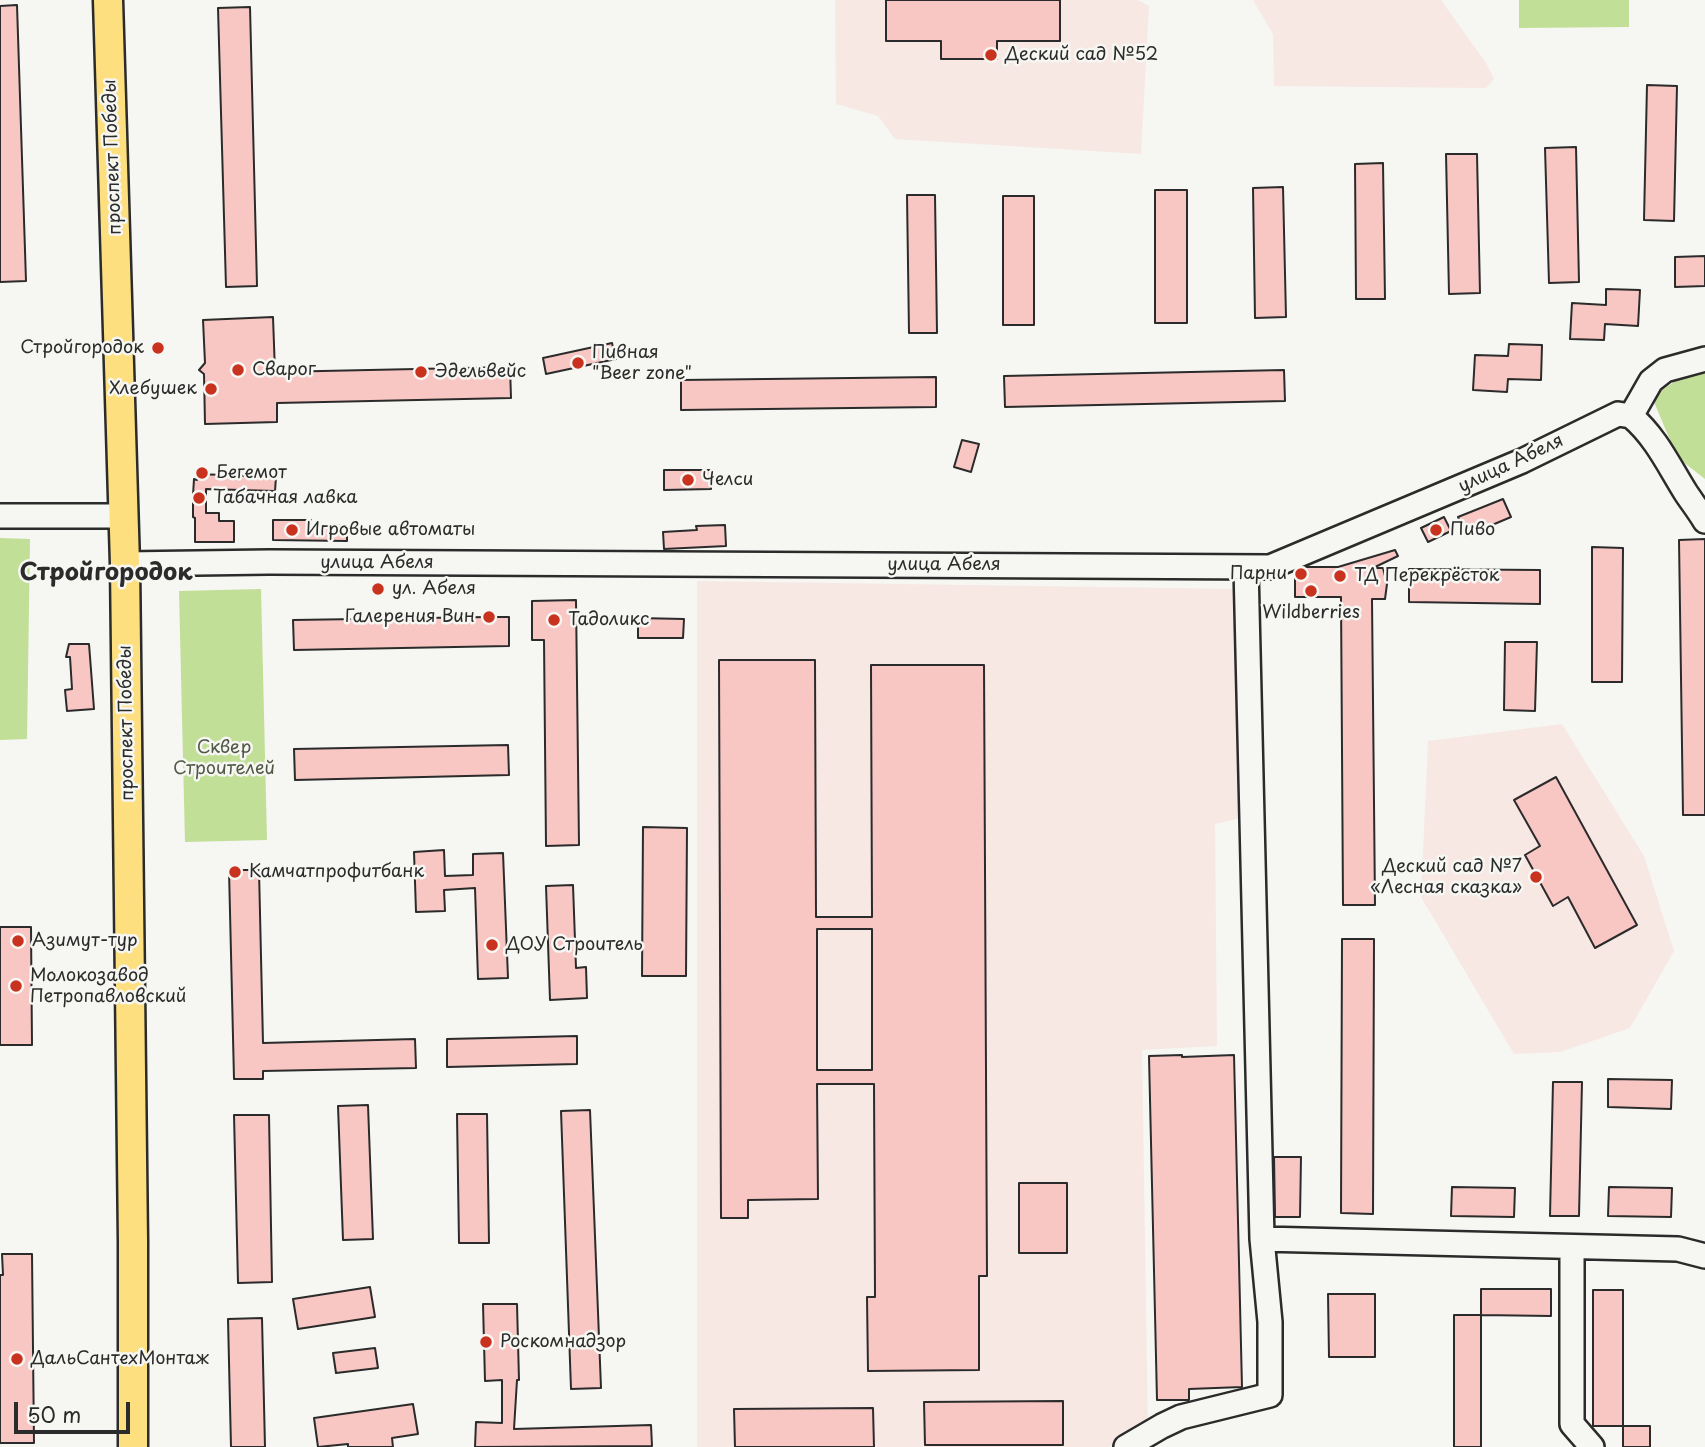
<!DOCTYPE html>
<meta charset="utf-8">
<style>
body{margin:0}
#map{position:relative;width:1705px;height:1447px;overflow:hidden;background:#f6f6f2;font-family:"Playpen Sans",sans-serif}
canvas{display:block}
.scale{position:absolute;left:14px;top:1402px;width:116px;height:32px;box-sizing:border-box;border:4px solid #2b2b2b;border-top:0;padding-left:9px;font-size:21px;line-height:24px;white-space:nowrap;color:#2b2b2b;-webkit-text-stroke:5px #f6f6f2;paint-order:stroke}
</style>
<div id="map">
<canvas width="1705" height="1447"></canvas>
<div class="scale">50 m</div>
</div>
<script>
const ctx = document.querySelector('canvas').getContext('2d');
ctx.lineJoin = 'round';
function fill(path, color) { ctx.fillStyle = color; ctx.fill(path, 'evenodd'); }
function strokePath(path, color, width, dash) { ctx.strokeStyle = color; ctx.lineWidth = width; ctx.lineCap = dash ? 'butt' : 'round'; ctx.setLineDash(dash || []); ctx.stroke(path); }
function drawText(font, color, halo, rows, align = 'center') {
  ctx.font = font + ' "Playpen Sans",sans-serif'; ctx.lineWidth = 5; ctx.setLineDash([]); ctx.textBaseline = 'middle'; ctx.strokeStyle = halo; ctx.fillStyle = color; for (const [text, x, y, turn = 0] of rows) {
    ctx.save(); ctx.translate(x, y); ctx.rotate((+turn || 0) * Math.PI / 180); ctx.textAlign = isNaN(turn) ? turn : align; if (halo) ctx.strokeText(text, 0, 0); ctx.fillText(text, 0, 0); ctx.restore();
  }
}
const built = new Path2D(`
 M835 0H1138L1149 6 1141 154 895 139 878 116 836 104Z
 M1253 0H1441L1486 63 1494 79 1486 88 1274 86 1273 34Z
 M697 581 1239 589 1245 817 1215 824 1217 1046 1142 1050 1148 1434 1108 1447H697Z
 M1562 724 1644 856 1674 951 1630 1028 1560 1052 1514 1054 1421 897 1428 741Z`);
const green = new Path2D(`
 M1519 0H1629V27L1519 28Z
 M1705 365V479L1677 457 1652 397 1696 367Z
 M0 538 30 539 27 739 0 740Z
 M261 589 267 840 185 842 179 591Z`);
const building = new Path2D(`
 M886 0H1060V41H997V59H941V41H886Z
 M17 5 26 281 0 282V6Z
 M250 7 257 286 226 287 218 8Z
 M1647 85 1677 86 1674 221 1644 220Z
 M1576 147 1579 282 1549 283 1545 148Z
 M1446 154H1477L1480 293 1449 294Z
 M1383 163 1385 299H1356L1355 164Z
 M1283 187 1286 317 1255 318 1253 188Z
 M1155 190H1187V323H1155Z
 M907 195H935L937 333H909Z
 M1003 196H1034V325H1003Z
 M1705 256V286L1675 287V257Z
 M1606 289 1640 290 1638 326 1605 324 1604 340 1570 339 1572 303 1606 305Z
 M273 317 275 372 510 367 511 398 277 403V422L205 424 204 374 199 370 205 363 203 320Z
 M612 343 616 359 546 374 543 358Z
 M1509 344 1542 345 1541 380 1508 379 1507 392 1473 390 1475 355 1508 356Z
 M1284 370 1285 401 1005 407 1004 376Z
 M936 377V407L681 410V380Z
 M962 440 979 444 971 472 954 467Z
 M664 470H711V489L664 490Z
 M197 474 276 477 275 491 206 489V513H219V521H234V542H195V518L193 517V495L194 479 197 480Z
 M1503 499 1511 517 1466 536 1458 517Z
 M1444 517 1451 531 1428 542 1421 528Z
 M273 520H311V525L347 526V541L273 540Z
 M725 525 726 546 664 549 663 532 697 530 696 526Z
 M1705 539V815H1683L1679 540Z
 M1592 547 1623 548 1622 682H1592Z
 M1395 550 1398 556 1373 568H1383L1387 584 1385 599H1372L1375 905H1343L1341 597H1295V572L1306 567H1338Z
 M1409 569 1540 570V604L1409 602Z
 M576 600 579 845 546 846 544 640H532V601Z
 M489 617H509V646L294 650 293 620Z
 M638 618 684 619 683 638H638Z
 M1505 642H1537L1535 711 1504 710Z
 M69 644H89L94 709 67 711 65 690 72 689 70 657H66Z
 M719 660H815L816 917H872L871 665H984L987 1276H979V1370L868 1371 867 1297H875L874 1084H817L818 1199 748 1200V1218H721ZM817 929H872V1070H817Z
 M508 745 509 775 295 780 294 749Z
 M1556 777 1637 925 1595 948 1568 897 1553 906 1525 855 1540 846 1514 800Z
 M643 827 687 828 686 976H642Z
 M444 850 445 876 473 875V854L503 853 508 978 478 979 475 888 444 890 445 911 416 912 414 852Z
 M229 870H259L263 1043 415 1039 416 1068 263 1071V1079H234Z
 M573 885 576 968 586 967 587 998 550 1000 546 886Z
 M0 927H31L32 1045H0Z
 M1342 939H1374L1373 1214 1341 1213Z
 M577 1036V1064L447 1067V1039Z
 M1182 1055V1057L1234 1055 1242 1387 1189 1389V1400H1157L1149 1056Z
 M1608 1079 1672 1080 1671 1109 1608 1107Z
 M1553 1082H1582L1579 1216H1550Z
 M368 1105 373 1239 343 1240 338 1106Z
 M590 1110 601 1388 571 1389 561 1111Z
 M457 1114H487L489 1243H459Z
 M234 1115H269L272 1282 238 1283Z
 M1274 1157H1301L1300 1217H1275Z
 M1019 1183H1067V1253H1019Z
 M1452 1187 1515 1188 1514 1217 1451 1216Z
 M1609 1187 1672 1188 1671 1217 1608 1216Z
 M2 1254H32L34 1443H0V1275H3Z
 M370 1287 375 1317 298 1329 293 1299Z
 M1481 1289H1551V1316L1481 1315Z
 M1593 1290H1623V1426H1593Z
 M1328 1294H1375V1357H1329Z
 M483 1304H517L519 1380H517L514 1429 651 1425 652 1446 475 1447 476 1422 502 1423V1380L485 1381Z
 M1454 1315H1481V1447H1454Z
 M262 1318 265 1447H231L228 1319Z
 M375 1348 378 1368 336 1373 333 1353Z
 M1063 1401V1445H925L924 1402Z
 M413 1404 418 1434 392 1438 393 1447H348V1444L318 1447 314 1418Z
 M873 1408 874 1447H735L734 1409Z
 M1623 1426H1650V1447H1623Z`);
const minor = new Path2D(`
 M1631 416C1656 437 1669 466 1686 493 1692 502 1699 511 1705 521
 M1631 416 1651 381 1665 370 1705 359
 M0 516H123
 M125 564 269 562 1270 567 1522 461 1618 414 1631 416
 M1262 1239 1678 1249 1705 1256
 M1572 1247V1424L1592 1447
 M1126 1447 1162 1426 1181 1417 1270 1395V1322L1262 1239 1246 567`);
const major = new Path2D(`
 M108 0 125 564 133 1242V1447`);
const markers = [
 [991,55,7,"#c8321e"],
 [158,348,7,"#c8321e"],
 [578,363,7,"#c8321e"],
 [238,370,7,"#c8321e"],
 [421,372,7,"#c8321e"],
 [211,389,7,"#c8321e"],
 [202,473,7,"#c8321e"],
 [688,480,7,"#c8321e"],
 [199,498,7,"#c8321e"],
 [292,530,7,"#c8321e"],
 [1436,530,7,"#c8321e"],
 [1301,574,7,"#c8321e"],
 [1340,576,7,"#c8321e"],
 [378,589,7,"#c8321e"],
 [1311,591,7,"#c8321e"],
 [489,617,7,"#c8321e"],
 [554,620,7,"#c8321e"],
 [235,872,7,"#c8321e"],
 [1536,877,7,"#c8321e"],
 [18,941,7,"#c8321e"],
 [492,945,7,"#c8321e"],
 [16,986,7,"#c8321e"],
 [486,1342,7,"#c8321e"],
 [17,1359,7,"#c8321e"]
];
const poiNames = [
 ["Деский сад №52",1005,55],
 ["Стройгородок",144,348,"right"],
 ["Пивная",592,353],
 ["\"Beer zone\"",592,374],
 ["Сварог",252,370],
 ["Эдельвейс",435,372],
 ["Хлебушек",197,389,"right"],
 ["Бегемот",216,473],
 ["Челси",702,480],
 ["Табачная лавка",213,498],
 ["Игровые автоматы",306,530],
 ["Пиво",1450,530],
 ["Парни",1287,574,"right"],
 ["ТД Перекрёсток",1354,576],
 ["ул. Абеля",392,589],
 ["Wildberries",1311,613,"center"],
 ["Галерения Вин",475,617,"right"],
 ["Тадоликс",568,620],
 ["Деский сад №7",1522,867,"right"],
 ["«Лесная сказка»",1522,888,"right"],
 ["Камчатпрофитбанк",249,872],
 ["Азимут-тур",32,941],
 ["ДОУ Строитель",506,945],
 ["Молокозавод",30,976],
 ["Петропавловский",30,997],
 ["Роскомнадзор",500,1342],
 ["ДальСантехМонтаж",31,1359]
];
const streetNames = [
 ["проспект Победы",113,157,-92],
 ["улица Абеля",1511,464,-25],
 ["улица Абеля",377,563],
 ["улица Абеля",944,565],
 ["проспект Победы",127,723,-91]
];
const parkNames = [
 ["Сквер",224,748],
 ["Строителей",224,769]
];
const districtNames = [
 ["Стройгородок",106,573]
];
fill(built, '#f7e8e4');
fill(green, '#c1df96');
fill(building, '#f8c7c4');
strokePath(building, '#2b2b2b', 2);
strokePath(minor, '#2b2b2b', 28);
strokePath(major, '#2b2b2b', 33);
strokePath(minor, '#f6f6f2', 23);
strokePath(major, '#fddf80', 28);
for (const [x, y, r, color] of markers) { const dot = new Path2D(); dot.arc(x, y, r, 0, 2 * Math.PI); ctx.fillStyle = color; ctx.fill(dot); strokePath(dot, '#f6f6f2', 2.5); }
drawText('18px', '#2b2b2b', '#f6f6f2', poiNames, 'left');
drawText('18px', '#2b2b2b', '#f6f6f2', streetNames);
drawText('18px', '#505846', '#f6f6f2', parkNames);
drawText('bold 24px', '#2b2b2b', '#f6f6f2', districtNames);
</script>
